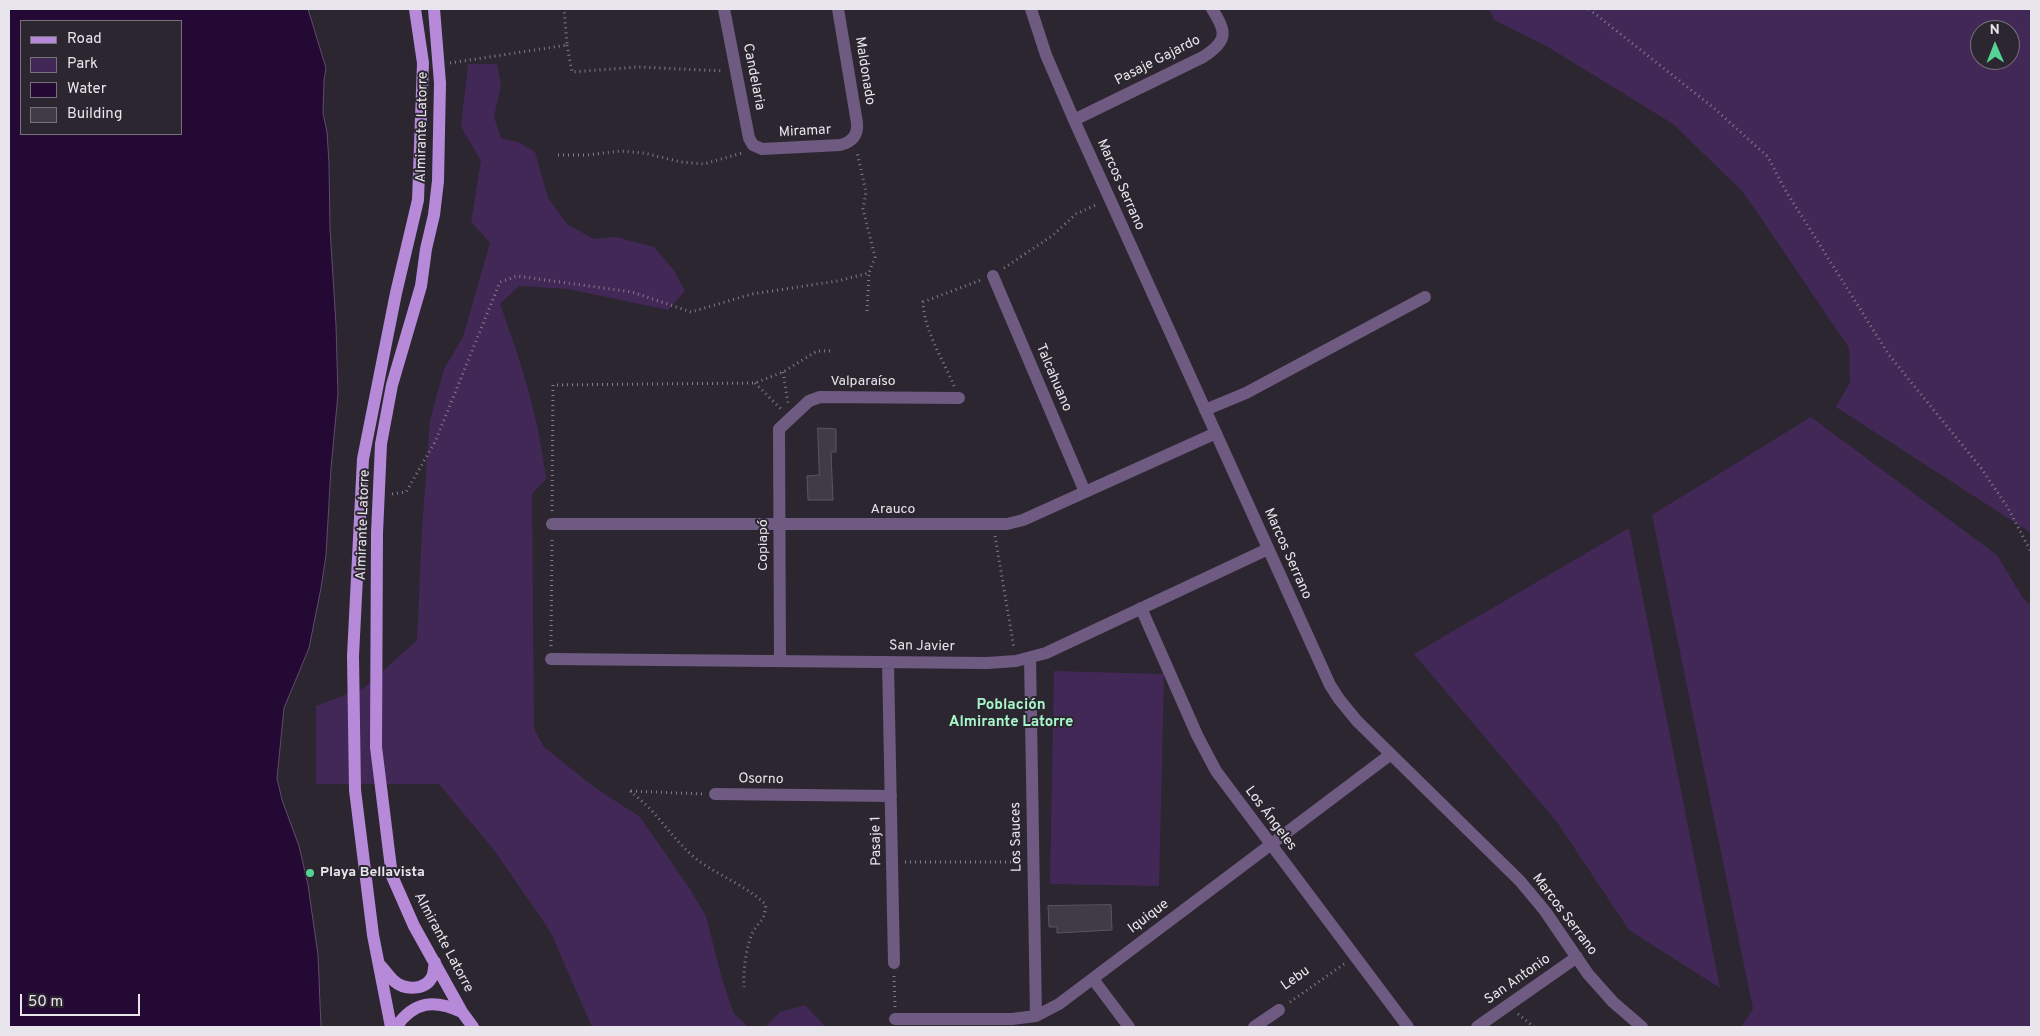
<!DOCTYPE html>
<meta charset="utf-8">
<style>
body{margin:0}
#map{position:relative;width:2040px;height:1036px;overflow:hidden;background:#2c2630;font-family:Overpass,sans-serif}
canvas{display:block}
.frame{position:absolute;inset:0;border:10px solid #e9e5ec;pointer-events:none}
.legend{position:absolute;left:20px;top:20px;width:162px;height:115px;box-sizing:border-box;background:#2c2630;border:1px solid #78727b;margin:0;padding:6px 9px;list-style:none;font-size:15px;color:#e9e5ec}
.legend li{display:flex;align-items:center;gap:10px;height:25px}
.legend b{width:25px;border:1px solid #78727b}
.north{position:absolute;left:1970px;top:20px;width:50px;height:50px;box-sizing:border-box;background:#2c2630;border:1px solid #78727b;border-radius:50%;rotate:359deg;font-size:14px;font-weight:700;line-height:20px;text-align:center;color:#e9e5ec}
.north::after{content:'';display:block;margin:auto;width:18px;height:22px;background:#55d395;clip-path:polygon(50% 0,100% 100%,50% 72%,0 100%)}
.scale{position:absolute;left:20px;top:994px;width:120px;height:22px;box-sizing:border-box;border:2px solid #e9e5ec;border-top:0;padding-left:6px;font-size:15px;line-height:18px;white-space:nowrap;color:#e9e5ec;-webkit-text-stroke:4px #2c2630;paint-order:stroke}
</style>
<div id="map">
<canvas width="2040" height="1036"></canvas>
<div class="frame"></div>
<ul class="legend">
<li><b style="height:6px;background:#b68ad9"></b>Road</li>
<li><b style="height:14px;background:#422856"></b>Park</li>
<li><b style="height:14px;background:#240935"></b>Water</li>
<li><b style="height:14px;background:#403b45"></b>Building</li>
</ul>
<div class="north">N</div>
<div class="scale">50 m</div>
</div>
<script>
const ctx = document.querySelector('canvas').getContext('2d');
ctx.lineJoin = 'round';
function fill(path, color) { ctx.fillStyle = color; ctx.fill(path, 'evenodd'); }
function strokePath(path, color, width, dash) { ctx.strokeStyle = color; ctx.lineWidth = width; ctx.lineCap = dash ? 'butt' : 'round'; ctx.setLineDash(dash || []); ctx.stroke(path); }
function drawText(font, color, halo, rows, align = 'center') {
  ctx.font = font + ' Overpass,sans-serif'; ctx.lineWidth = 4; ctx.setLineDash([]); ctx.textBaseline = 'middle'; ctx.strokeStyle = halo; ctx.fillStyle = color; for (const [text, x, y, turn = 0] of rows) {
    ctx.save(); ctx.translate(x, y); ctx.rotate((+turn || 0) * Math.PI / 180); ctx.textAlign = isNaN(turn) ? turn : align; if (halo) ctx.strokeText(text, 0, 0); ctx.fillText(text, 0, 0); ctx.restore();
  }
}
const green = new Path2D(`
 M1489 9H2031V533L1836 407 1850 382 1849 348 1759 215 1741 190 1673 124 1548 47 1494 20ZM1980 30H2010V60H1980Z
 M468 64H497L501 85 494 117 501 138 518 142 535 152 548 198 568 225 594 239 616 237 654 247 673 269 685 291 668 310 568 289 519 286 500 304C521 361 539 418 546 479L532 494 534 729 544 747 594 787 640 817 688 886 706 916 722 979 734 1014 749 1027H592L550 931 494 850 439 784H316V706L364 688 417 640 422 529 430 420 444 369 463 337 490 243 471 222 481 161 461 127Z
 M1811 417 1997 555 2023 598 2031 606V1027H1741L1753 1009 1652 515Z
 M1629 528 1720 988 1629 930 1557 822 1414 654Z
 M1054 671 1164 674 1159 886 1050 884Z
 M805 1005 826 1027H765L780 1012Z`);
const water = new Path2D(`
 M9 9H308L326 68 324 80 323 113 327 132 329 163 330 229 336 325 338 394 331 468 326 555 321 588 309 648 284 708 277 778 282 800 299 846 308 885 318 955 321 1027H9ZM21 21H181V134H21Z`);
const building = new Path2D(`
 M818 428 836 429V452H831L833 500H808L807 476 819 475Z
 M1111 905 1112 930 1057 933V927H1049L1048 906Z`);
const path = new Path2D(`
 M1589 9 1715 109 1768 157 1784 188 1889 355 1981 468 2008 508 2031 552
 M567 45 572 72 638 67 724 71
 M450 63 567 45 564 9
 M558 155H587L621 151 644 153 681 162 704 164 742 153
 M1004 268 1052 236 1076 214 1098 204
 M867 311 869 273
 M783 372 788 403
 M755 383 781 409
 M954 386C943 359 924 331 923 302L981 280
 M392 494 406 492 435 442 500 282 517 276 632 292 691 312 752 294 837 281 869 273 875 257 863 209 866 192 857 152
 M552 511 553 385 755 383 783 372 817 351H832
 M995 536 1014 648
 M551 646 552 537
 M630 791C638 798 646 804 653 812 667 828 679 844 695 858 718 876 746 885 766 905 764 923 760 919 753 932 746 946 743 972 744 987
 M631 791 702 794
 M905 862H1021
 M894 976 895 1007
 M1290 1002 1344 964
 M1518 1014 1534 1027`);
const minor = new Path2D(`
 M724 9 749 138 753 145 762 149 840 145C852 142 858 135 857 123L838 9
 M1031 9 1046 55 1074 120 1330 685 1339 699 1357 721 1520 881 1545 911 1588 974 1613 1002 1642 1027
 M1074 120 1203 57C1228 41 1227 32 1212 9
 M993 276 1085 492
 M1205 410 1246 393 1425 297
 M552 524H1007L1023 520 1216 433
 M1141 608 1197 735 1216 771 1408 1027
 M1030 658 1036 1016
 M551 659 987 663 1016 661 1046 653 1268 549
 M780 661 779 429 809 401 820 397 959 398
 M888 662 894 963
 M715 794 891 796
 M1093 979 1129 1027
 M895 1019H1012L1036 1016 1059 1004 1391 754
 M1254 1027 1279 1010
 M1477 1027 1577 957`);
const major = new Path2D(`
 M434 9 440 83 438 181 434 215 426 249 421 286 392 385 381 444 377 533 376 747 392 876 414 926 462 1012 473 1027
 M379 964C384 969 389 976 394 981 404 990 425 991 432 977 434 973 434 966 435 962
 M391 1027 373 935 355 790 353 656 363 459 396 293 418 200 423 63 415 9
 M396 1027C414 1001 434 999 462 1012`);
const markers = [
 [310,873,5,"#55d395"]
];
const streetNames = [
 ["Pasaje Gajardo",1158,61,-27],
 ["Maldonado",864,71,81],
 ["Candelaria",753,77,79],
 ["Almirante Latorre",423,127,-89],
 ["Miramar",805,132,-3],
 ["Marcos Serrano",1120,185,66],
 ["Talcahuano",1053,378,67],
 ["Valparaíso",863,382],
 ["Arauco",893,510],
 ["Almirante Latorre",364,525,-88],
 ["Copiapó",764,545,-90],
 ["Marcos Serrano",1287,554,66],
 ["San Javier",922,647,1],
 ["Osorno",761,780,1],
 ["Los Ángeles",1270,819,53],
 ["Los Sauces",1017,837,-91],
 ["Pasaje 1",877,841,-91],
 ["Marcos Serrano",1564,915,53],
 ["Iquique",1149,917,-37],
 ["Almirante Latorre",443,943,62],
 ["Lebu",1296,979,-35],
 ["San Antonio",1518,980,-35]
];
const poiNames = [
 ["Playa Bellavista",320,873]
];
const neighbourhoodNames = [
 ["Población",1011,706],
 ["Almirante Latorre",1011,723]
];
fill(green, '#422856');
fill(water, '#240935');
strokePath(water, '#5f4b6c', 1);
fill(building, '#403b45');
strokePath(building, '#5b5561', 1);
strokePath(path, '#827d86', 3, [1, 4]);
strokePath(minor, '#6f5a81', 12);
strokePath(major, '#b68ad9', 12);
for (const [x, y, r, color] of markers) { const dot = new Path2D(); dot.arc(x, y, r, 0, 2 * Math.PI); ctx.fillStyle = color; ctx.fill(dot); strokePath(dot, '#2c2630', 2); }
drawText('14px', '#e9e5ec', '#2c2630', streetNames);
drawText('bold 14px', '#e9e5ec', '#2c2630', poiNames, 'left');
drawText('bold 15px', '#a6f6c9', '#2c2630', neighbourhoodNames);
</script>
